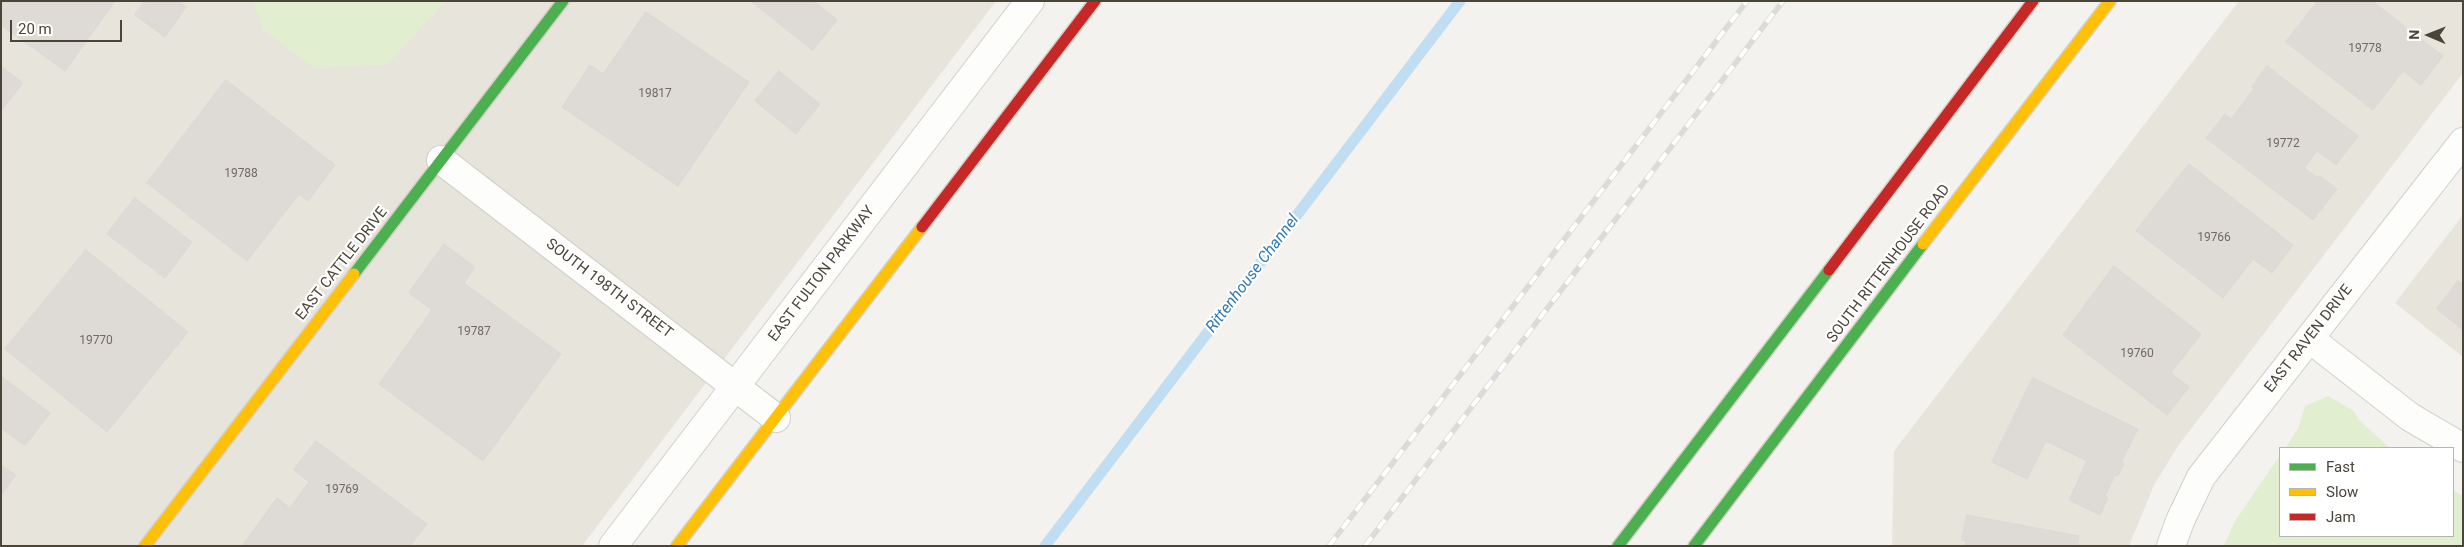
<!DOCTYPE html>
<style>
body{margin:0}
#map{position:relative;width:2464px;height:547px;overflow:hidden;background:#f4f2ee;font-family:Roboto,sans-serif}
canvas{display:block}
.frame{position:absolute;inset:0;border:2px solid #4b4439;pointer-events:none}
.legend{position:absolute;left:2279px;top:447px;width:175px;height:90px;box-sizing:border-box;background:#fff;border:1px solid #b7b4b0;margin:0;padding:6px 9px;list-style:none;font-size:15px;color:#4b4439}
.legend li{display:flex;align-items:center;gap:10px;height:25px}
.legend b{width:25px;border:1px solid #b7b4b0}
.north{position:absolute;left:2404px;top:10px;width:50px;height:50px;-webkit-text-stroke:4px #fff;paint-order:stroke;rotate:271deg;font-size:14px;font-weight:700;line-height:20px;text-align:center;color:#4b4439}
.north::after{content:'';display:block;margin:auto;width:18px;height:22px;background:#4b4439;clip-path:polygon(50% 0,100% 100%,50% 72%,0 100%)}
.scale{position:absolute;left:10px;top:20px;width:112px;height:22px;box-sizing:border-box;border:2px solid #4b4439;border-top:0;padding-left:6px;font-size:15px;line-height:18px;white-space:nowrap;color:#4b4439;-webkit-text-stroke:4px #fff;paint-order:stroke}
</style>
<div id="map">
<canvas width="2464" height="547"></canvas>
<div class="frame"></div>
<ul class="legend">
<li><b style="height:6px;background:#4caf50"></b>Fast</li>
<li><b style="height:6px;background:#ffc107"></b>Slow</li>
<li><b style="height:6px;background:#c62828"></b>Jam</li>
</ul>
<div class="north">N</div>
<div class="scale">20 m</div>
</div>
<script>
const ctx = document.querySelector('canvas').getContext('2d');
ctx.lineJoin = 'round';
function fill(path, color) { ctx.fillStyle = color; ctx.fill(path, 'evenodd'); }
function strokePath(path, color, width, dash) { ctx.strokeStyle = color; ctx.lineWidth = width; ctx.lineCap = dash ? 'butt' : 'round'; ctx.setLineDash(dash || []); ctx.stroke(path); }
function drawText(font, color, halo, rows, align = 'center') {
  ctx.font = font + ' Roboto,sans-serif'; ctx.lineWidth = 4.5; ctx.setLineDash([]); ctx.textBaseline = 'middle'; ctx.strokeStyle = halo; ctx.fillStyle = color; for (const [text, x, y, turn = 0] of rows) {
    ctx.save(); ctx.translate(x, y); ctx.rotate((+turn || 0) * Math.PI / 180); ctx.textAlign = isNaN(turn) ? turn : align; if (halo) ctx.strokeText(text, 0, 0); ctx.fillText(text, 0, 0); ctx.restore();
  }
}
const residential = new Path2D(`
 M1 1H996L582 546H1Z
 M2239 1H2463V73L2178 446 2154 485 2129 546H1892L1894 451Z
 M2463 215V357L2395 303Z`);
const green = new Path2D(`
 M253 1H446L387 65 314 68 264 30Z
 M2328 396 2354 411 2359 420 2390 448H2285L2298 429 2305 406Z
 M2280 455V536H2453V490L2463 496V546H2224L2235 521Z`);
const stream = new Path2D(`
 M1045 546 1460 1`);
const building = new Path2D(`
 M1 1H115L65 71 1 25Z
 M145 1H178L186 7 165 37 135 15Z
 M751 1H814L837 20 813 50Z
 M2318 1H2372L2443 56 2421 85 2403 71 2373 110 2286 42Z
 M646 12 749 82 678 186 562 107 590 65 603 74Z
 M1 66 23 83 1 111Z
 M2267 66 2358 136 2336 165 2317 151 2304 168 2318 178 2320 176 2337 189 2313 220 2206 138 2225 114 2231 119 2254 89 2252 87Z
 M779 71 820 104 796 134 755 101Z
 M226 80 335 165 308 201 299 194 247 261 147 183Z
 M2189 164 2293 245 2272 273 2253 259 2223 298 2136 231Z
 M135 198 192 242 165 278 107 234Z
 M444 244 475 267 464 283 561 354 483 461 379 384 432 310 409 293Z
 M86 250 188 332 107 432 5 349Z
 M2114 266 2201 334 2171 373 2189 387 2167 415 2063 335Z
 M2458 281 2463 284V330L2437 309Z
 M1 376 50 413 25 446 1 428Z
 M2033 378 2138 429 2121 463 2124 464 2118 476 2115 475 2105 496 2108 498 2100 515 2069 500 2087 461 2046 441 2027 479 1992 462Z
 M316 441 427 524 410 546H242L277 498 290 508 309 482 294 470Z
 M1 465 16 475 1 495Z
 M1967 515 2079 536 2078 546H1965L1966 541 1962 540Z`);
const street = new Path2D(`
 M441 160 776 418
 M2310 339 2410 417 2463 448
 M613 546 1030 1
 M2171 546 2180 521 2201 477 2463 142`);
const fast = new Path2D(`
 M354 274 563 1
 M1618 546 1829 270
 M1694 546 1923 244`);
const slow = new Path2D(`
 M1923 244 2110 1
 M145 546 354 274
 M677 546 922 227`);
const jam = new Path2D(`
 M922 227 1095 1
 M1829 270 2033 1`);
const rail = new Path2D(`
 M1329 546 1747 1
 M1365 546 1783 1`);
const numberNames = [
 ["19778",2365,49],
 ["19817",655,94],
 ["19772",2283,144],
 ["19788",241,174],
 ["19766",2214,238],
 ["19787",474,332],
 ["19770",96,341],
 ["19760",2137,354],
 ["19769",342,490]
];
const streetNames = [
 ["EAST CATTLE DRIVE",342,264,-52],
 ["SOUTH RITTENHOUSE ROAD",1889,264,-53],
 ["EAST FULTON PARKWAY",822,274,-53],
 ["SOUTH 198TH STREET",609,289,37],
 ["EAST RAVEN DRIVE",2309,339,-52]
];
const waterNames = [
 ["Rittenhouse Channel",1253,274,-53]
];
fill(residential, '#e7e4dc');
fill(green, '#e1eecf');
strokePath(stream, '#c0ddf1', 11);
fill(building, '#dedbd6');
strokePath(building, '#dcd9d4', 1);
strokePath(street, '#d2d0cb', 30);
strokePath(fast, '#d3cfc5', 14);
strokePath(slow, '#d3cfc5', 14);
strokePath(jam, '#d3cfc5', 14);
strokePath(street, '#fdfdfc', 28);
strokePath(fast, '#4caf50', 11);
strokePath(slow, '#ffc107', 11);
strokePath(jam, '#c62828', 11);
strokePath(rail, '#dbdbda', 5.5);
strokePath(rail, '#fff', 4, [11]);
drawText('12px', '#706a61', null, numberNames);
drawText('15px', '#4b4439', '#fff', streetNames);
drawText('italic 16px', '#2e7ab2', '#fff', waterNames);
</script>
